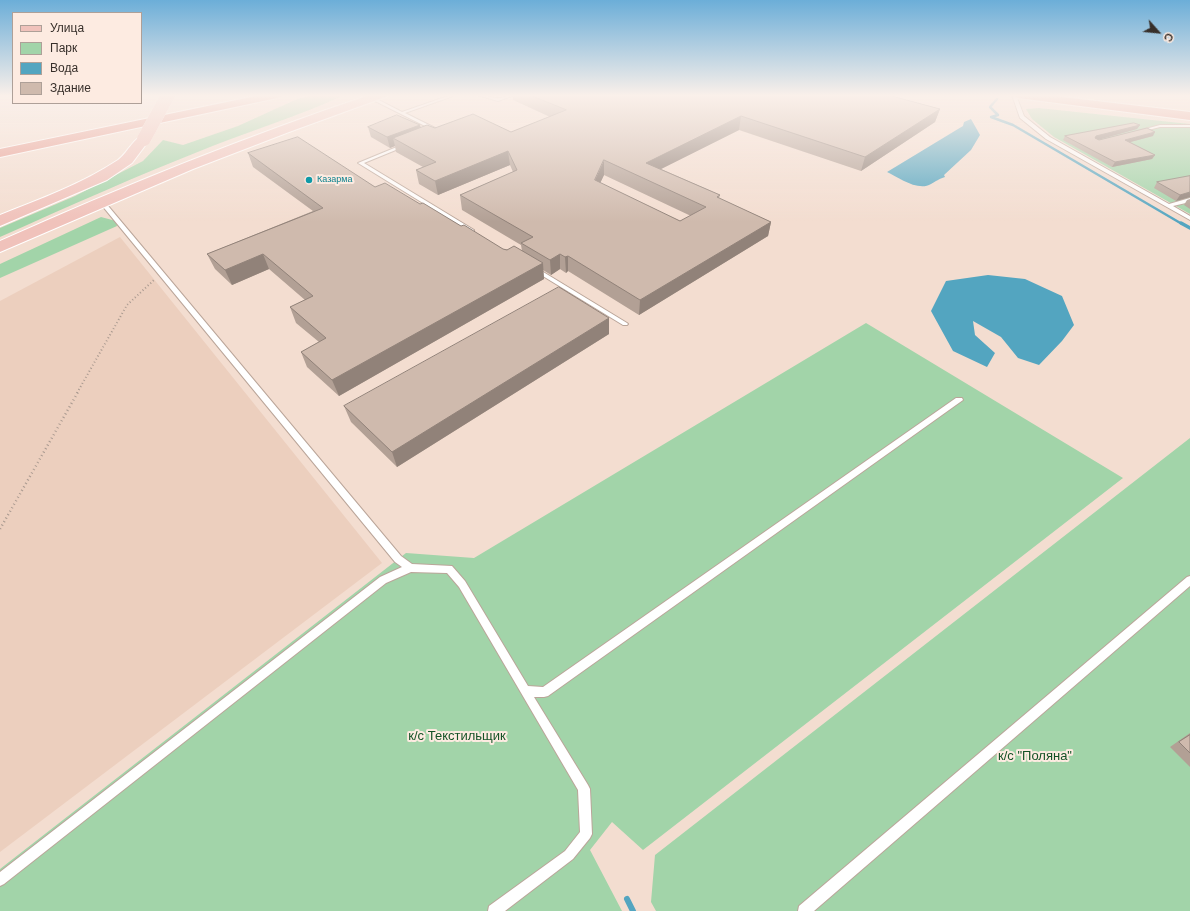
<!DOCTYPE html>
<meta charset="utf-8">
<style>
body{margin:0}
#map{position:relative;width:1190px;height:911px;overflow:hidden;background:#f3ddd0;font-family:Helvetica,sans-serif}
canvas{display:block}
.legend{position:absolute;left:12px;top:12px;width:130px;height:92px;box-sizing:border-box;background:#fdebe1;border:1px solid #aea098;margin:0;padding:5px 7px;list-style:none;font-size:12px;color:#372f2a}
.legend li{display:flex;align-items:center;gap:8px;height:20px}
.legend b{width:20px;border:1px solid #aea098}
.north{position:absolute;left:1138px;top:12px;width:40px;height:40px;-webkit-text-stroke:3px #fdebe1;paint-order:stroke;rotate:117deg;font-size:11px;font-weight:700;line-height:16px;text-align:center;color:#372f2a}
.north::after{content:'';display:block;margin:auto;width:14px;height:18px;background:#372f2a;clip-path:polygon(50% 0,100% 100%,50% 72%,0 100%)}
</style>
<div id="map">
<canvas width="1190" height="911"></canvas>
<ul class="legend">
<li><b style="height:5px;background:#f0c2bb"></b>Улица</li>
<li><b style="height:11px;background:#a2d4a9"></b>Парк</li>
<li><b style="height:11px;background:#53a5c0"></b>Вода</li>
<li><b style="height:11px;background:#cfbaad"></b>Здание</li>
</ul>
<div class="north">С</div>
</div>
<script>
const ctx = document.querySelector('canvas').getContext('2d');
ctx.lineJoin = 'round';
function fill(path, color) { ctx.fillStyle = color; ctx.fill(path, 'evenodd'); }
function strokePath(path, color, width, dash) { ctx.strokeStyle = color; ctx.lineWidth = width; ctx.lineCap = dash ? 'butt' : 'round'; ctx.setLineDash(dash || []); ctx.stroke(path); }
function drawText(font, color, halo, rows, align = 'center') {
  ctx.font = font + ' Helvetica,sans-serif'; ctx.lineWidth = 4; ctx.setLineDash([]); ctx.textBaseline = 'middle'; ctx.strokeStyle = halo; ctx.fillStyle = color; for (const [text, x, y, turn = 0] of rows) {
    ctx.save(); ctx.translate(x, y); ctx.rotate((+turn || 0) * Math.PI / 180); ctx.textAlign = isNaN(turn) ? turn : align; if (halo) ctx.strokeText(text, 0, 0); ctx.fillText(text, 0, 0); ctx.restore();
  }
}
const built = new Path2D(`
 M120 237 382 563 0 852V301Z`);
const green = new Path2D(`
 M311 95H341L340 97C298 116 253 130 210 147 139 175 69 206 0 237V228L75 196 143 161 163 140 183 145 238 126 297 99Z
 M1039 108 1190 124V214L1054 137 1032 119 1026 109Z
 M101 217 116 221 117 226 0 278V264Z
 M866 323 1123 478 643 850 612 822 590 850 622 911H0V869L406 553 474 558Z
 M1190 438V911H656L651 902 655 855Z`);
const water = new Path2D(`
 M971 119 980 135 971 150 944 175 945 177C939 179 936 181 931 184 918 192 898 177 887 172L958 129 963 126 964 122Z
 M988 275 1025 279 1062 296 1074 325 1062 341 1039 365 1018 358 1001 337 973 321 975 335 995 353 987 367 953 351 931 311 946 281Z`);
const streamFar2 = new Path2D(`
 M997 99 990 107 998 115 991 117 1013 125 1182 224`);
const streamFar1 = new Path2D(`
 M1181 223 1190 228`);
const stream = new Path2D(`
 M627 899 633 911`);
const pathFar1 = new Path2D(`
 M77 393 127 305 154 280`);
const path = new Path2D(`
 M0 529 78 392`);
const lane = new Path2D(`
 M451 95H456L405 113 437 129V130L435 131 369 98 373 97 402 112Z
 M477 95C484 94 489 97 496 98 502 99 509 94 515 95L498 101Z
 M1012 95H1016L1024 116 1050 137 1169 204 1190 198V202L1173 206 1190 216V220L1046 139 1020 118Z
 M1160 125H1190V127H1160L1140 132 1138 131Z
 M404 144 408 145 364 163 474 230V232H470L358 163Z
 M100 201H104L401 556 412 564 452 566 465 581 528 686 543 687 956 398H962L963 400 548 696 544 697H534L588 785 590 789 592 834 590 838 573 859 505 911H488L489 906 565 851 580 832 578 790 459 587 447 573 411 572 386 583 4 884 0 886V872L380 577 402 567 395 562 100 203Z
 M535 267 627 323 628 324 627 325H623L533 270 532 269Z
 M1190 576V586L814 911H798L799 906 1187 577Z`);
const primary = new Path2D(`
 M370 95H387L385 97 289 132 193 169 0 252V241C121 187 244 137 370 95Z
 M144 135 150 139 132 163 107 180 0 226V215C40 199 82 184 118 160 127 154 133 138 144 135Z`);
const highway = new Path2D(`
 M261 95H283L277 98 0 157V149Z
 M1012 95H1045L1190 112V120L1018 98Z`);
const primaryBridge = new Path2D(`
 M144 139 168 95`);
const wall = new Path2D(`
 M513 95H888L940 109 935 122 861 171 739 130 661 169 720 195 719 198 771 222 768 236 639 315 568 271 566 273 560 269 551 275 543 270 544 279 339 396 307 367 301 352 319 342 296 323 290 307 305 300 269 269 232 285 215 269 207 254 313 211 253 167 248 153 375 187 420 204 503 249 522 251 521 245 462 210 460 195 513 172 510 165 438 195 419 184 416 170 423 167 396 152 395 146 390 148 371 137 368 127 420 125 421 128 511 132 550 117 513 100ZM604 175 691 216 680 221 600 183Z
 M1140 125 1137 129 1098 140H1099L1153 136 1130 142 1155 155 1152 159 1112 167 1063 140 1065 136Z
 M1157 182 1190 197 1176 201 1154 188Z
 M1190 199V209L1184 205 1187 200Z
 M609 318V334L397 467 351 422 344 406Z
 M1190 733V767L1170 747Z`);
const shadedWall = new Path2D(`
 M940 109 935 122 861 171 865 157Z
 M741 116 739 130 645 177 646 163Z
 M420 125 422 135 393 138 395 146 390 148 387 137Z
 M1140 125 1137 129 1094 141 1096 136Z
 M1155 132 1153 136 1123 144 1125 140Z
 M508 151 510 165 438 195 435 181Z
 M1155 155 1152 159 1112 167 1115 162Z
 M604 160V175L595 194V180Z
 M1190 192V197L1176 201 1180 195Z
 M771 222 768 236 639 315 640 300Z
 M263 254 269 269 232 285 225 270Z
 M560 254V269L551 275 550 260Z
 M568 256V271L566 273 565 257Z
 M543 263 544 279 339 396 332 380Z
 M609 318V334L397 467 392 452Z`);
const building = new Path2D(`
 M530 95H888L940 109 865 157 741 116 646 163 720 195 717 197 771 222 640 300 568 256 565 257 560 254 550 260 521 243 533 237 460 195 517 170 508 151 435 181 416 170 436 162 393 138 427 125 435 128 473 114 511 132 566 110ZM604 160 706 207 680 221 595 180Z
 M397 115 420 125 387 137 368 127Z
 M1134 123 1140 125 1096 136 1095 138 1099 140 1147 128 1155 132 1125 140 1155 155 1115 162 1065 136Z
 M298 137 375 187 385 183 420 204 423 203 461 226 464 225 503 249 507 250 514 246 543 263 332 380 301 352 326 338 290 307 313 296 263 254 225 270 207 254 323 208 248 153Z
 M1190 176V192L1180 195 1157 182Z
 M559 287 609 318 392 452 344 406Z
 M1190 735V753L1179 742Z`);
const markers = [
 [309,180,4,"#0f9aa8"]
];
const farCulturenames = [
 ["Казарма",317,180]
];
const nearParknames = [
 ["к/с Текстильщик",457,736],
 ["к/с \"Поляна\"",1035,756]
];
fill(built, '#eccfbe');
fill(green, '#a2d4a9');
fill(water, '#53a5c0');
strokePath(streamFar2, '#53a5c0', 2.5);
strokePath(streamFar1, '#53a5c0', 3.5);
strokePath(stream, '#53a5c0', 6);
strokePath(lane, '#baa599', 2);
strokePath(primary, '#fff', 2);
strokePath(highway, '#fff', 2);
strokePath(pathFar1, '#ab9b91', 2, [1, 2.5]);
strokePath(path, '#ab9b91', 2.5, [1, 3]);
fill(lane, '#fff');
fill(primary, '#f0c2bb');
fill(highway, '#e6998e');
strokePath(primaryBridge, '#fff', 14, []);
strokePath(primaryBridge, '#f0c2bb', 14);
fill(wall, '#b2a095');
fill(shadedWall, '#918279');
fill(building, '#cfbaad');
strokePath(building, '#918279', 1);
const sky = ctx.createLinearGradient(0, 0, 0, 222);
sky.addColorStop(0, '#6caed8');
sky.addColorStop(0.43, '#faf0ea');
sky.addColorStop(1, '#faf0ea00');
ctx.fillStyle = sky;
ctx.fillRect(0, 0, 1190, 222);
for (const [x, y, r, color] of markers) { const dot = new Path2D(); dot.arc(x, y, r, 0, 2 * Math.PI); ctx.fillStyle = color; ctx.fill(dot); strokePath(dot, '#fdebe1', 1.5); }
drawText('9px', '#0d838f', '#fdebe1', farCulturenames, 'left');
drawText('13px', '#145226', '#fdebe1', nearParknames);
</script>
